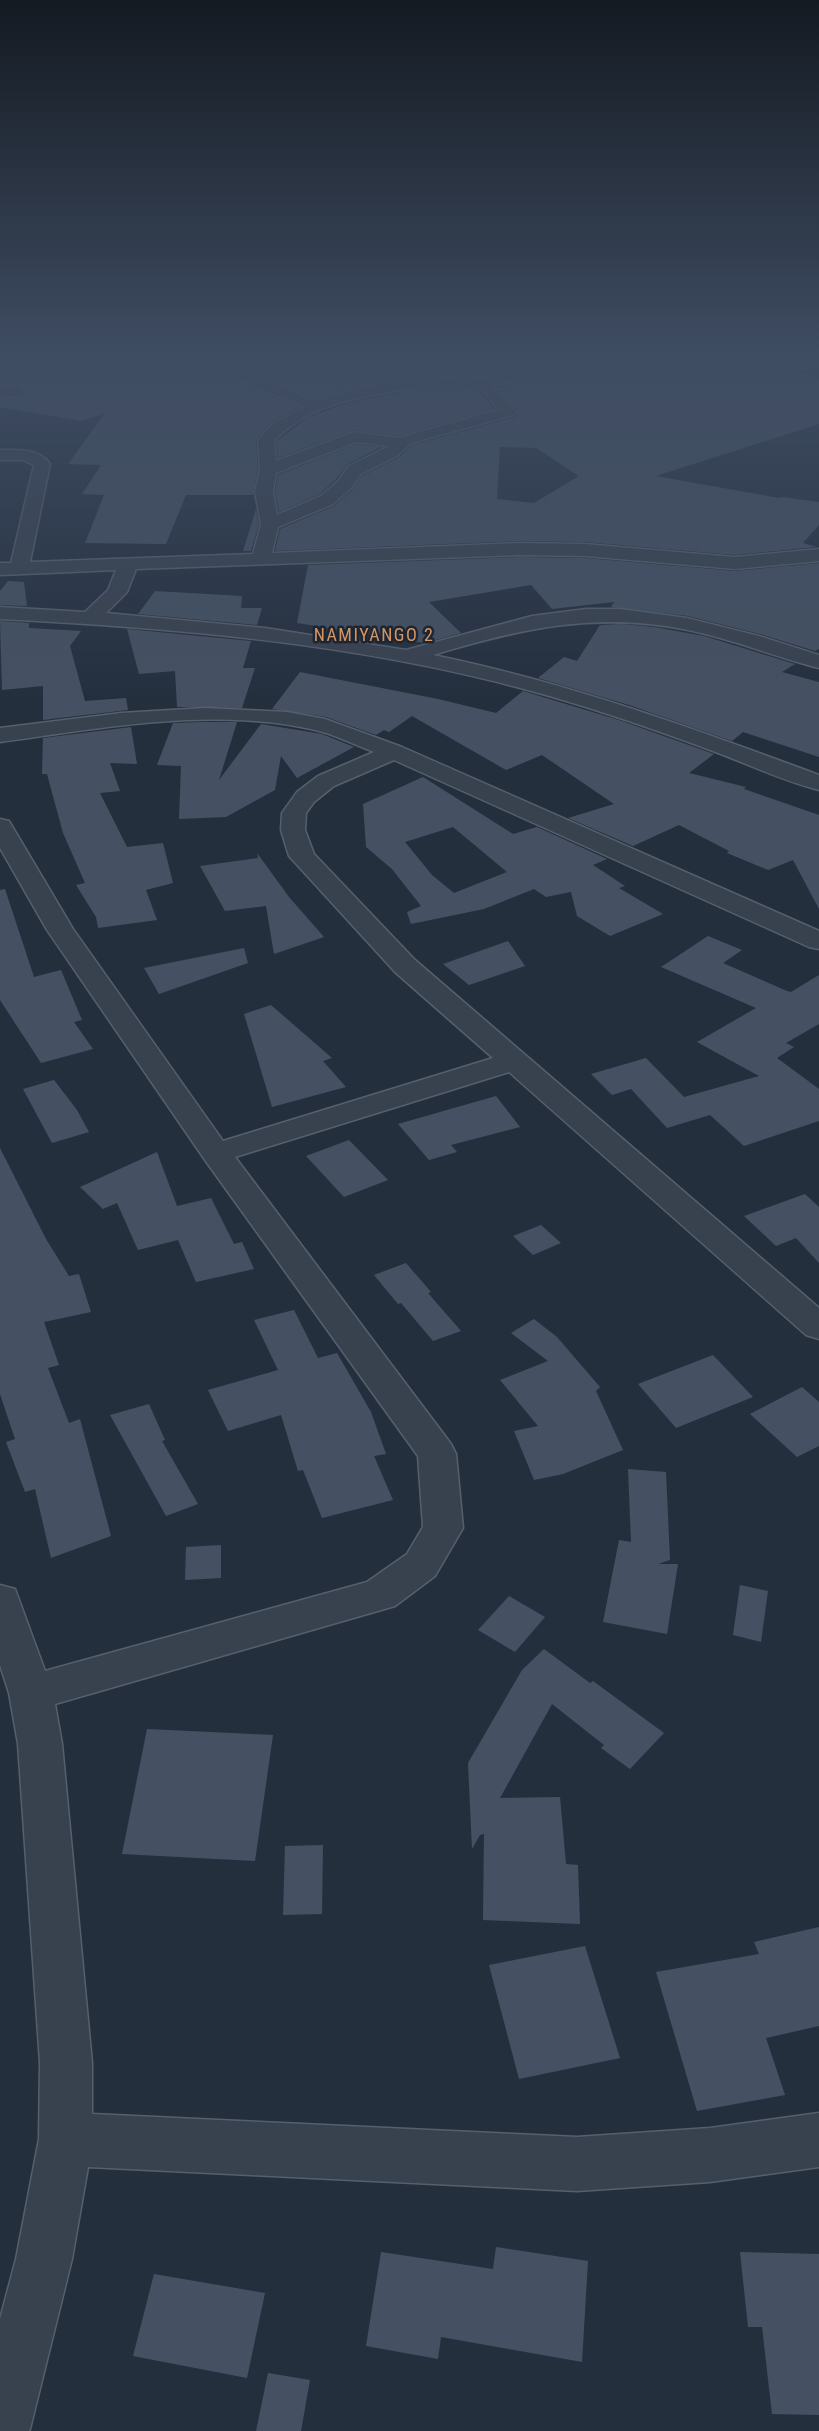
<!DOCTYPE html>
<style>
body{margin:0}
canvas{display:block;background:#242f3e}
</style>
<canvas width="819" height="2431"></canvas>
<script>
const ctx = document.querySelector('canvas').getContext('2d');
ctx.lineJoin = 'round';
function fill(path, color) { ctx.fillStyle = color; ctx.fill(path, 'evenodd'); }
function strokePath(path, color, width, dash) { ctx.strokeStyle = color; ctx.lineWidth = width; ctx.lineCap = dash ? 'butt' : 'round'; ctx.setLineDash(dash || []); ctx.stroke(path); }
function drawText(font, color, halo, rows, align = 'center') {
  ctx.font = font + ' "Roboto Condensed",sans-serif'; ctx.lineWidth = 5; ctx.setLineDash([]); ctx.textBaseline = 'middle'; ctx.strokeStyle = halo; ctx.fillStyle = color; for (const [text, x, y, turn = 0] of rows) {
    ctx.save(); ctx.translate(x, y); ctx.rotate((+turn || 0) * Math.PI / 180); ctx.textAlign = isNaN(turn) ? turn : align; if (halo) ctx.strokeText(text, 0, 0); ctx.fillText(text, 0, 0); ctx.restore();
  }
}
const building = new Path2D(`
 M6 357H214L228 368 239 382 298 407 270 423 256 439 258 470 253 495H186L166 544 85 543 104 495 82 494 101 465 68 464 105 413 82 421 0 407V398L18 399 28 393 18 385 0 384V369Z
 M240 357H333L380 364 389 361 406 365 418 357H438L410 377 366 384 315 399 251 372Z
 M466 357H618L543 366 481 377 439 375Z
 M695 357H819V365L799 372 819 378V424L656 476 779 498 782 497 819 502V525L803 543 817 547 735 555 585 542 521 541 275 551 280 529 334 506 351 491 362 476 398 458 412 445 515 417 518 411 497 387 543 378 686 363ZM500 447 536 448 579 476 534 503 497 499Z
 M421 388 476 389 486 397 494 409 398 436 353 430 278 458 276 442 307 418 344 404Z
 M356 444 381 447 348 464 336 479 320 494 279 512 275 492 278 475Z
 M256 509 259 524 251 551H243Z
 M521 557 585 558 735 571 819 563V649L815 651 760 634 688 616 611 607 614 602 552 609 531 585 429 602 461 633 425 643 297 623 308 565Z
 M8 581 24 582 27 606 0 605V591Z
 M155 591 242 596 241 608H262L257 625 138 614Z
 M0 621 29 623V628L81 631 70 646 85 701 126 698 128 710 43 720V686L2 690Z
 M622 624 654 627 704 636 795 664 782 672 819 682V757L743 732 732 741 629 705 538 678 564 657 577 661 600 625Z
 M127 629 251 641 243 668H255L242 708 177 707 175 671 139 674Z
 M300 672 438 699 496 713 523 691 619 720 714 754 689 773 746 787 744 789 819 815V909L793 860 768 870 727 853 729 851 679 825 633 846 568 818 614 804 542 755 506 770 412 716 389 732 384 730 376 735 326 717 272 709Z
 M203 722H237L219 780 261 724 322 734 354 747 297 778 281 756 275 790 226 817 179 819 181 766 157 765 173 723Z
 M131 727 137 764 110 763 120 791 100 793 127 847 163 843 173 883 146 890 157 920 98 928 96 917 76 885 85 883 63 833 47 774H42L43 738Z
 M423 777 513 834 537 827 607 859 593 865 625 886 619 888 663 914 610 936 577 916 571 892 546 897 534 889 484 909 411 924 407 912 421 906 392 869 366 847 363 804ZM453 827 507 872 454 893 432 875 405 842Z
 M257 853 289 897 324 937 274 954 266 906 225 911 200 866 258 858Z
 M5 889 34 977 61 970 82 1020 74 1022 93 1049 41 1063 0 1000V890Z
 M708 936 742 950 723 963 787 991 791 992 819 975V1024L786 1043 794 1047 777 1058 819 1089V1121L744 1146 710 1115 667 1128 631 1089 612 1095 591 1074 646 1058 684 1097 759 1076 697 1042 756 1008 661 967Z
 M508 941 525 966 469 985 443 964Z
 M244 948 248 963 159 994 144 968Z
 M271 1005 332 1058 323 1061 346 1087 272 1107 244 1014Z
 M54 1080 77 1110 89 1132 52 1143 23 1089Z
 M496 1096 520 1127 451 1145 457 1152 429 1160 398 1124Z
 M349 1140 388 1180 344 1197 306 1156Z
 M0 1148 46 1239 69 1276 79 1274 91 1312 44 1322 59 1365 48 1368 69 1423 80 1419 111 1536 51 1558 35 1489 25 1492 6 1442 15 1439 0 1394Z
 M157 1152 177 1206 211 1198 234 1244 242 1242 254 1269 196 1282 178 1240 138 1250 117 1203 103 1209 80 1187Z
 M805 1194 819 1207V1263L796 1238 776 1246 744 1216Z
 M541 1225 561 1243 533 1255 513 1236Z
 M406 1263 431 1292 428 1293 461 1331 433 1341 401 1303 398 1304 374 1275Z
 M294 1310 318 1358 337 1353 371 1412 386 1454 374 1456 393 1500 322 1518 303 1470 298 1471 281 1415 228 1431 208 1390 278 1370 254 1320Z
 M534 1319 557 1337 600 1387 596 1391 623 1450 563 1474 534 1480 514 1431 538 1426 500 1380 548 1361 511 1333Z
 M713 1355 753 1397 676 1428 638 1384Z
 M802 1387 819 1402V1446L797 1457 750 1414Z
 M149 1404 165 1440 162 1441 198 1504 166 1516 110 1415Z
 M628 1469 666 1472 670 1560 658 1564H678L667 1634 603 1622 619 1540 631 1542Z
 M221 1545V1578L185 1580 186 1547Z
 M740 1585 768 1591 761 1642 733 1635Z
 M509 1596 545 1617 515 1652 478 1630Z
 M544 1649 590 1683 593 1681 664 1733 630 1769 601 1748 604 1745 552 1704 500 1798 560 1797 566 1864 578 1865 580 1924 483 1920 484 1834 480 1835 472 1849 468 1763 522 1670Z
 M147 1729 273 1735 255 1861 122 1854Z
 M323 1845 322 1914 283 1915 285 1846Z
 M819 1927V2026L766 2038 785 2095 697 2111 656 1972 759 1954 754 1942Z
 M585 1946 620 2058 519 2079 489 1965Z
 M496 2247 588 2261 582 2362 441 2337 438 2359 366 2346 381 2252 493 2269Z
 M740 2252 819 2254V2415L772 2414 762 2327H748Z
 M154 2274 265 2293 247 2378 133 2356Z
 M268 2373 310 2380 301 2431H256Z`);
const minor = new Path2D(`
 M216 357H235L240 360 250 374 315 401 367 386 411 379 432 363 444 357H464L432 377 481 379 543 368 642 357H693L686 361 543 376 493 385 516 412 513 415 411 443 397 456 361 474 350 489 333 504 278 527 272 553 521 543 585 544 735 557 819 549V561L735 569 585 556 521 555 136 569 127 592 106 613 265 628 406 650 532 616 586 609H620L687 618 759 636 819 655V668C775 657 733 639 688 630 596 611 520 629 433 655 566 682 692 728 819 775V790C783 781 748 764 713 751 651 728 588 706 524 689 354 643 175 628 0 619V607L85 612 108 590 116 570 0 575V563H11L34 465 23 460H0V450C18 450 39 448 50 464L30 562 253 554 261 524 255 492 260 470 258 440 271 425 303 407 240 380 230 366ZM421 386 477 387 488 395 498 410 398 438 354 432 276 461 274 441C312 399 371 397 421 386ZM356 442 389 446 349 466 338 481 321 496 277 515 273 492 276 473Z
 M0 386 18 387 26 392 18 397 0 396Z
 M205 708 287 712 325 719 402 747 819 931V949L809 947 394 760 334 786 314 802 306 813 305 830 314 854 415 960 819 1308V1339L806 1335 509 1072 235 1157 451 1444 456 1454 463 1528 435 1576 395 1606 55 1704 62 1744 92 2063V2114L577 2137 710 2128 819 2113V2167L710 2182 577 2191 88 2167 72 2259 30 2429 29 2431H0V2319L16 2259 39 2139 40 2063 18 1744 9 1693 0 1665V1585L15 1589 45 1671 367 1582 407 1554 423 1527 418 1456 205 1160 47 930 0 848V819L9 821 73 929 223 1141 493 1058 395 972 289 856 281 830 282 813 297 792 318 776 374 752C357 746 340 737 323 732 219 705 104 728 0 742V728L121 713Z`);
const farQuarternames = [
 ["NAMIYANGO 2",374,636]
];
fill(building, '#455162');
strokePath(minor, '#565f6c', 3);
fill(minor, '#38414e');
const sky = ctx.createLinearGradient(0, 0, 0, 698);
sky.addColorStop(0, '#141a22');
sky.addColorStop(0.51, '#3f4d63');
sky.addColorStop(1, '#3f4d6300');
ctx.fillStyle = sky;
ctx.fillRect(0, 0, 819, 698);
ctx.letterSpacing = '1.5px';
drawText('18px', '#d59563', '#1d2633', farQuarternames);
ctx.letterSpacing = '0px';
</script>
